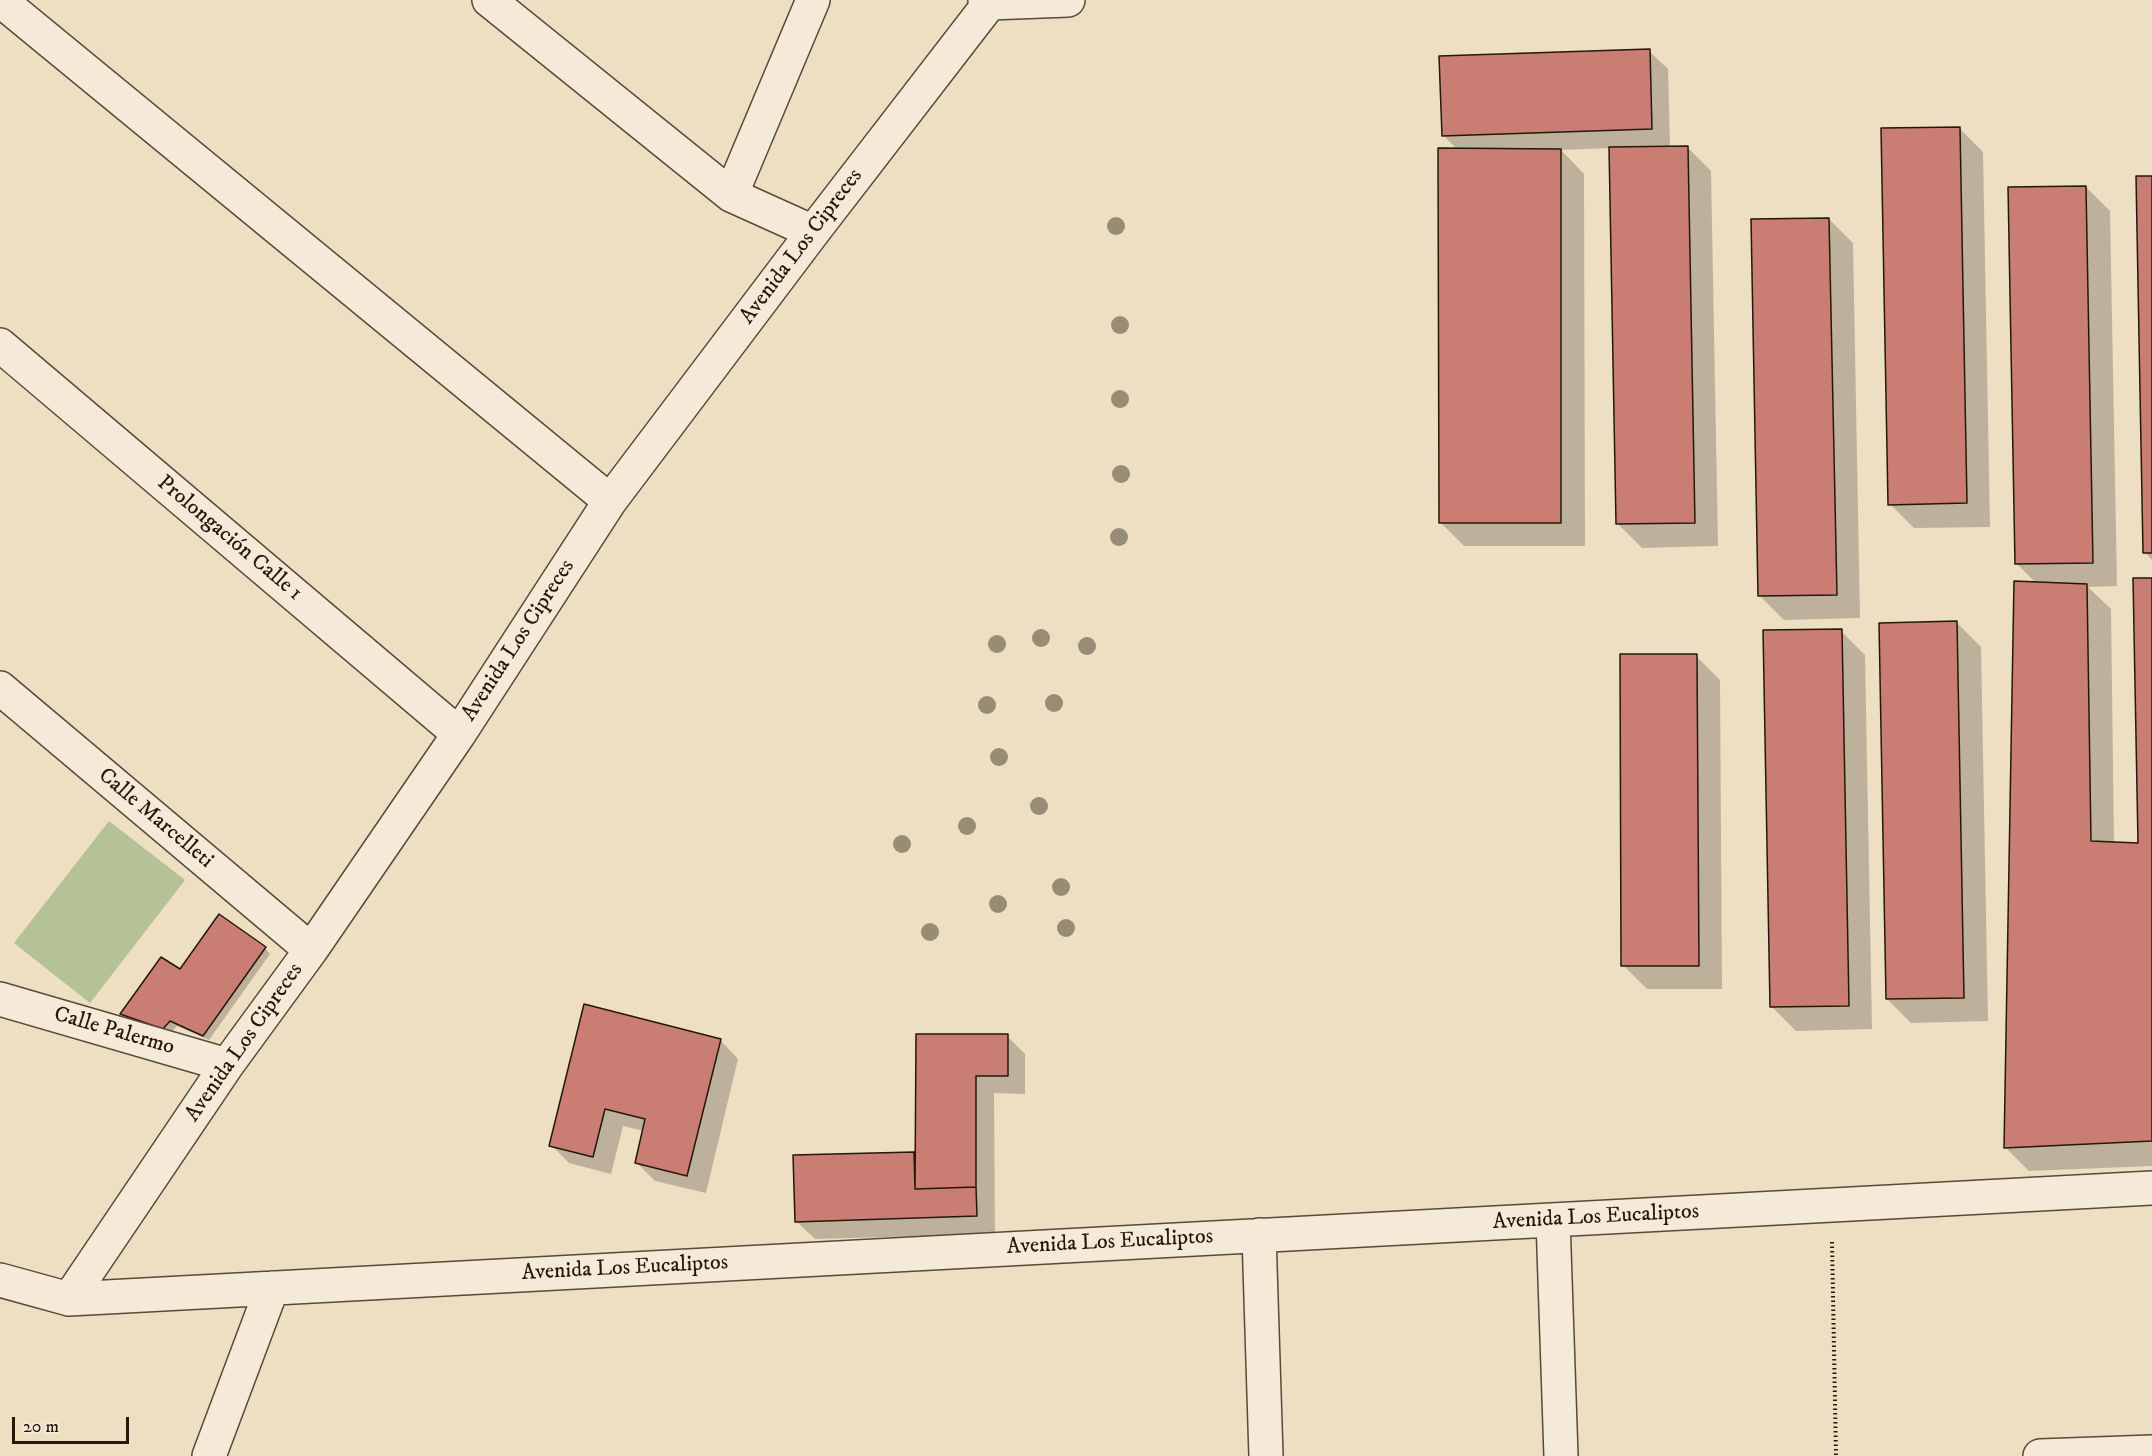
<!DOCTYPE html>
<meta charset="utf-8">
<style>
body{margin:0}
#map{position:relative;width:2152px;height:1456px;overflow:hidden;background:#eedec2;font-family:"IM FELL DW Pica",serif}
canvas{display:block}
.scale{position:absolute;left:12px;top:1417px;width:117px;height:27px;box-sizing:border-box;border:3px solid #24180d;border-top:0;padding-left:8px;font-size:18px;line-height:21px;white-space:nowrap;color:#24180d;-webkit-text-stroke:4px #f4ead7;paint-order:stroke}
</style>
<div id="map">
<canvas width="2152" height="1456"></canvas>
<div class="scale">20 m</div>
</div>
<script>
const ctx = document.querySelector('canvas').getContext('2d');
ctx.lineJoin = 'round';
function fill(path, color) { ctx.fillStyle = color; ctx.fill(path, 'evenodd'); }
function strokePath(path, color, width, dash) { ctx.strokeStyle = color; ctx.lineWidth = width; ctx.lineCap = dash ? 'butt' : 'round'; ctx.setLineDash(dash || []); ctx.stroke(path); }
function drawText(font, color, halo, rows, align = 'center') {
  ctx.font = font + ' "IM FELL DW Pica",serif'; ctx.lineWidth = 6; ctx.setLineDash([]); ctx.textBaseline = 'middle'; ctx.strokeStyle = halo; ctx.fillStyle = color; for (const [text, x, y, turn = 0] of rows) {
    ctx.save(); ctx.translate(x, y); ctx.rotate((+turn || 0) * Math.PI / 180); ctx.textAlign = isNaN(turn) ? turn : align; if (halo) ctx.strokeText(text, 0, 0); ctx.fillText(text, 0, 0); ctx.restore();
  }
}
const green = new Path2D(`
 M109 821 185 880 90 1003 14 943Z`);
const shadow = new Path2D(`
 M1649 51 1668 69 1670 147H1687L1711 171 1718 546 1642 548 1618 524 1611 148 1561 150 1584 174 1585 546H1464L1440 522 1458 150 1443 135Z
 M1959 128 1983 152 1990 527 1914 528 1890 504Z
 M2152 177V560L2145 552Z
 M2086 187 2110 211 2117 586 2088 587 2111 609 2114 844 2140 845 2152 579V1166L2029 1171 2005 1147 2036 583 2017 564Z
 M1829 219 1853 243 1860 618 1784 620 1760 596Z
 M1957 623 1981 647 1988 1021 1911 1023 1887 999Z
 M1841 631 1865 655 1872 1029 1796 1031 1772 1007Z
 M1696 656 1720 680 1722 989H1647L1623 965Z
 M265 948 270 954 209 1040 177 1026 169 1034 128 1019 122 1013 181 971Z
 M585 1006 720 1040 738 1059 706 1193 655 1181 636 1162 644 1131 623 1126 611 1174 569 1163 551 1145Z
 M918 1035 1007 1036 1025 1054V1094L994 1093 995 1234 815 1239 796 1221 794 1157 915 1153Z`);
const building = new Path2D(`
 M1650 49 1652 129 1442 136 1439 56Z
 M1960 127 1967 503 1888 505 1881 128Z
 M1688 146 1695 523 1616 524 1609 147Z
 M1438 148 1561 149V523H1439Z
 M2136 176H2152V553H2143Z
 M2086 186 2093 563 2015 564 2008 187Z
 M1829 218 1837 595 1758 596 1751 219Z
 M2133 578H2152V1141L2004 1148 2014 581 2087 584 2091 841 2138 843Z
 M1957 621 1964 998 1886 999 1879 623Z
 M1842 629 1849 1006 1770 1007 1763 630Z
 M1620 654H1697L1699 966H1621Z
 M219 914 266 947 203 1036 170 1021 163 1029 120 1014 161 957 180 969Z
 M584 1004 721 1039 687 1176 635 1163 645 1119 605 1109 593 1157 549 1146Z
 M916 1034H1008V1076H976V1187L915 1189Z
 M914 1152 915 1189 976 1187 977 1216 795 1222 793 1155Z`);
const path = new Path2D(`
 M1832 1242 1836 1456`);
const minor = new Path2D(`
 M0 0 610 501
 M489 0 731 195 813 232
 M985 0 990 3 1068 0
 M731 195 813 0
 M0 345 459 734
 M0 688 311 950
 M0 999 227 1065
 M1553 1220 1561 1456
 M1259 1235 1266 1456
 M0 1280 69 1299 2152 1188
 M69 1299 227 1065 311 950 459 734 610 501 813 232 992 0
 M209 1456 272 1288
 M2040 1456 2152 1452`);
const trees = [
 [1116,226],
 [1120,325],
 [1120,399],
 [1121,474],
 [1119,537],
 [1041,638],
 [997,644],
 [1087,646],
 [1054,703],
 [987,705],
 [999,757],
 [1039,806],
 [967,826],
 [902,844],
 [1061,887],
 [998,904],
 [1066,928],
 [930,932]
];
const streetNames = [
 ["Avenida Los Cipreces",802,247,-53],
 ["Prolongación Calle 1",229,539,40],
 ["Avenida Los Cipreces",519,641,-57],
 ["Calle Marcelleti",155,819,40],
 ["Calle Palermo",114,1032,16],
 ["Avenida Los Cipreces",245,1043,-55],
 ["Avenida Los Eucaliptos",1596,1218,-3],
 ["Avenida Los Eucaliptos",1110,1243,-3],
 ["Avenida Los Eucaliptos",625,1269,-3]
];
fill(green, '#b5c296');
fill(shadow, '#0003');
fill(building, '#ca7d73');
strokePath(building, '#24180d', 1.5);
strokePath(minor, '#564a3a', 36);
strokePath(path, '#24180d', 4, [1.5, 3]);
strokePath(minor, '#f4ead7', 33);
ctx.fillStyle = '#978d75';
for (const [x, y] of trees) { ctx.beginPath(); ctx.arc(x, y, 9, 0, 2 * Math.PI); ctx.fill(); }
drawText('22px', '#24180d', '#f4ead7', streetNames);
</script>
